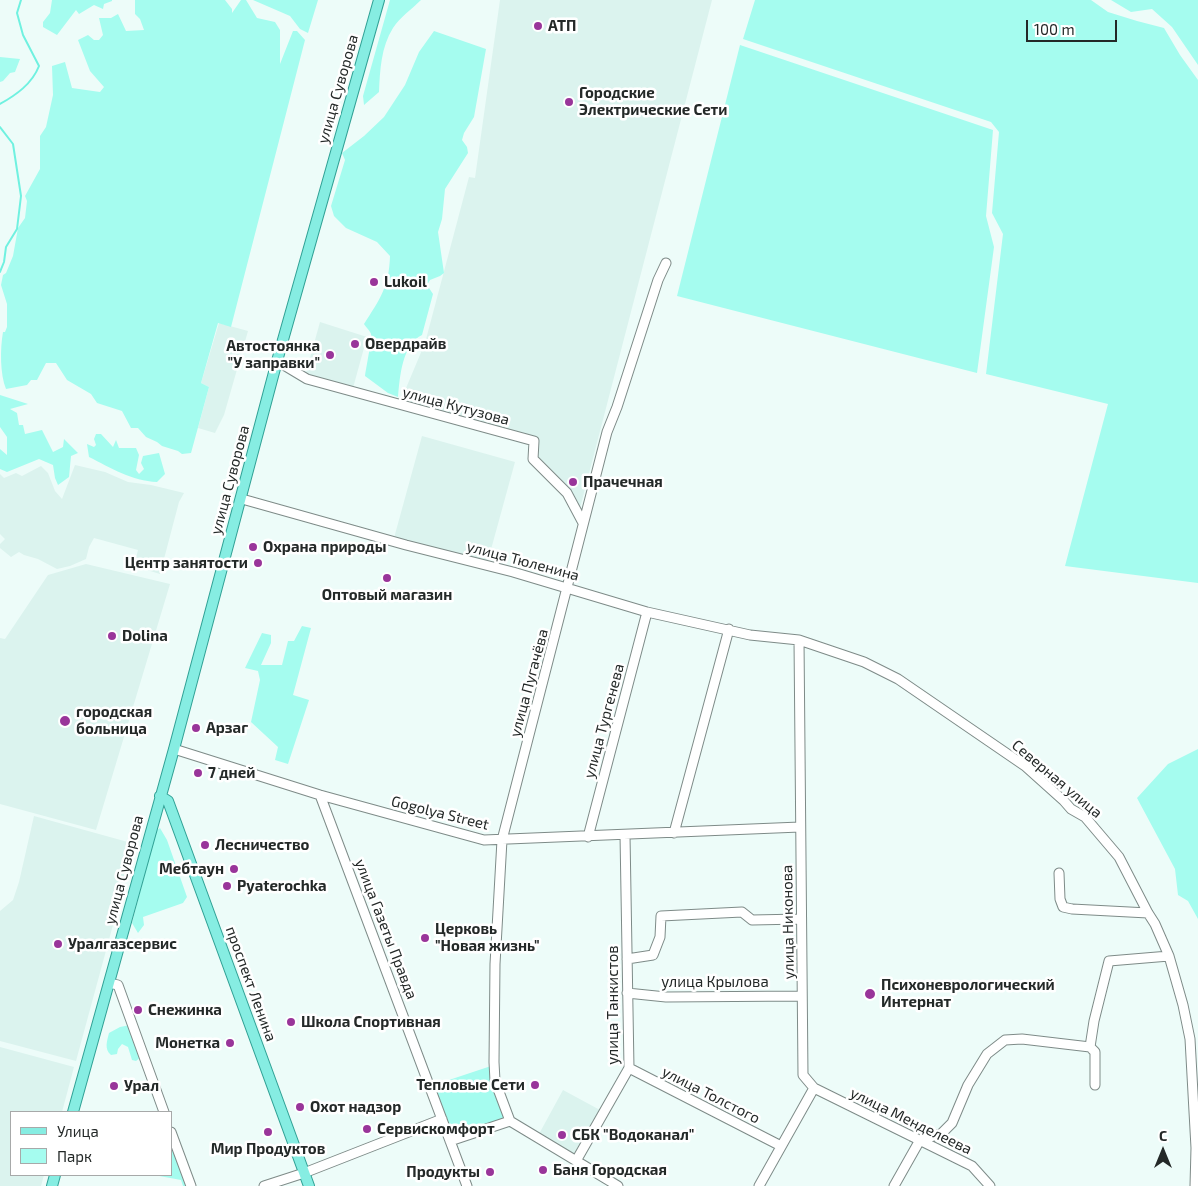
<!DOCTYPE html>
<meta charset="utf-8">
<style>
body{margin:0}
#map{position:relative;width:1198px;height:1186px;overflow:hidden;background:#edfcf9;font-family:"Exo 2",sans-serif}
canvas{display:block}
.legend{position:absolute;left:10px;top:1111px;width:162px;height:65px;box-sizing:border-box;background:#fff;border:1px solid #a7a9a9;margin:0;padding:6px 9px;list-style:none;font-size:15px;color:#242928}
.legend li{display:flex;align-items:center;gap:10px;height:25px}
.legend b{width:25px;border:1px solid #a7a9a9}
.north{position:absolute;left:1138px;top:1126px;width:50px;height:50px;-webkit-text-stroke:4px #fff;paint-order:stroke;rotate:0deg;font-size:14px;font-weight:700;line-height:20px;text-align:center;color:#242928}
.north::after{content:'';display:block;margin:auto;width:18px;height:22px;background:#242928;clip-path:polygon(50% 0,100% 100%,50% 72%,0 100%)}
.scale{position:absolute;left:1026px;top:20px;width:91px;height:22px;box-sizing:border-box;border:2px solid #242928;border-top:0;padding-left:6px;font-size:15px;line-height:18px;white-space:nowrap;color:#242928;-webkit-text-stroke:4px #fff;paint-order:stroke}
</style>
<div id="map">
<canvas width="1198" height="1186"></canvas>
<ul class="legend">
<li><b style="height:6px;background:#86ede2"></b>Улица</li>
<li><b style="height:14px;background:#a5fcef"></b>Парк</li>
</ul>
<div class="north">С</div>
<div class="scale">100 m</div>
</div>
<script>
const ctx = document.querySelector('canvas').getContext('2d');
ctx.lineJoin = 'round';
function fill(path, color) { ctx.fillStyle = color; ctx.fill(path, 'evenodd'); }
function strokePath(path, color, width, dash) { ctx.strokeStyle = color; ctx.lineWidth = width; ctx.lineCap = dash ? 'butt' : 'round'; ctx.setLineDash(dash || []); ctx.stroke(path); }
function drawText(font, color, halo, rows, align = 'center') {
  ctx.font = font + ' "Exo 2",sans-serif'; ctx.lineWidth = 5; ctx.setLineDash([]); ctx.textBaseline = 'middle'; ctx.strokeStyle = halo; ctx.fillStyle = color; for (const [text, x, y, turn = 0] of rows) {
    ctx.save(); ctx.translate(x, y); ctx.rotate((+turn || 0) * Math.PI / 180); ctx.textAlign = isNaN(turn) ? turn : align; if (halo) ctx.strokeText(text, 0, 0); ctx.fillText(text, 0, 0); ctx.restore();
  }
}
const built = new Path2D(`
 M500 0H712L579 512 536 460 538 438 403 402 401 400 425 343 469 177 475 178Z
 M320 322 367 337 353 388 305 376Z
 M219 323 248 331 224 415 215 433 198 428 209 387 201 383Z
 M422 436 515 462 487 564 394 538Z
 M75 465 105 472 128 482 151 485 184 493 179 502 160 574 134 566 138 550 94 538 89 547 86 559 70 566 57 569 38 559 24 555 19 552 11 557 0 548V544L5 539 0 534V474L4 478 16 473 22 476 41 466 48 473 55 491 62 499Z
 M86 564 170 584 96 830 0 804V638L5 639 48 575Z
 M34 816 135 844 76 1061 0 1041V911L13 900 19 882Z
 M0 1047 74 1067 62 1112H11V1175H44L41 1186H0Z
 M563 1090 600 1110 575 1154 539 1134Z`);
const green = new Path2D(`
 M52 0H112V1L104 4 103 9 94 5 79 14 76 10 57 35 43 27V22L50 13Z
 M135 0H225L232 9V13L241 0H246L257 18 275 22 280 30V64L293 31H297L305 40 231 327 218 323 201 383 209 387 191 453 182 454 178 451 162 446 157 442 146 437 138 428H131L122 411 97 403 91 394 67 380 56 363H46L37 380H31L27 385 6 389C0 374 0 349 3 332H5L7 327V304L1 285 3 275 6 273 13 256 18 228 25 218 27 201 25 196 40 169V136L46 127 53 95 52 66 65 62 72 88 100 92 104 87 90 71 78 40 88 35 94 40H99L103 35 99 18H111L118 14 126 31 144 30 140 19 135 14Z
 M253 0H318L308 33 300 29 290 16Z
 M390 0H421C412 9 400 17 393 28 381 47 380 70 379 92L364 105 363 96Z
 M755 0H1091L1108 12 1137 21 1164 28 1180 55 1198 80V583L1065 566 1108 404 986 374 1003 234 992 213 999 132 991 122 743 39Z
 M1111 0H1198V65L1172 27 1152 9 1131 12Z
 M434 31 486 49 474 117 464 133 462 140 467 147 468 153 445 189 442 219 438 232 444 273 440 276 430 280 427 285 433 294 422 335C402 345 400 376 398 397L388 393 365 376C366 369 372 338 371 334 370 331 366 327 364 324 380 299 389 287 390 256L377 242 346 228 334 216 331 206 345 160 342 153 364 136 384 117 405 85 419 52Z
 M740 45 993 130 986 216 994 247 977 373 677 296Z
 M0 57 20 59 15 72 10 73 3 81 0 82Z
 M0 395 28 404 10 409 17 413 19 425H23L25 434 42 430 53 452 63 447 64 439 78 453 71 456 69 477 58 485 55 478 53 465 39 459 7 472 0 469V449L7 455V437L0 427Z
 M96 434H101L113 447 116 440 119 448H136L139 455 136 470 139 474 144 469 141 463 143 456 159 453 165 474 157 482C132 481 111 468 89 457L87 444 94 447 96 445 94 439Z
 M302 626 311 628 293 695 309 700 288 764 275 760 278 747 251 722 260 680 258 671 245 668 262 633 271 635V643L261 665H282L288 641H294Z
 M1198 749V919L1188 901 1178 895 1175 869 1137 798 1168 764Z
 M160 828 167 840 187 897 183 903 143 917 144 925 138 933 132 923 156 831Z
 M130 1025 141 1057 136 1061 132 1060 128 1047 122 1044 118 1049 117 1054 111 1055C104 1049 107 1041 109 1033L120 1027Z
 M491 1066 505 1119 451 1137 434 1085Z
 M171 1137 189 1186H183L181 1180 154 1175H171Z`);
const stream = new Path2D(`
 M0 104C16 95 32 84 39 66L23 35 17 13 21 0
 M0 127 13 144 21 196 17 229 6 247 4 262 0 272`);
const minor = new Path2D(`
 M277 361 307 379 534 441 533 459 567 493 583 523
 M242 499 406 545 513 572 647 612 750 635 799 640 864 662 898 679 1025 766 1064 801 1071 809 1085 817 1119 857 1148 913 1155 924 1169 956 1183 1005 1190 1039 1196 1148 1195 1186
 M174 749 320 795 484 840 800 827
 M320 795 467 1186
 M674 833 729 629
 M588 837 647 612
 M1059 873 1060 899 1063 907 1072 909 1148 913
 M627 959 653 955 660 937 661 916 742 912 752 920 801 919
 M109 983 118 985 164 1112
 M627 993 666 997 802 996
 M1090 1047 1095 1052V1085
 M629 1068 781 1146
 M814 1088 972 1166 990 1186
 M510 1121 495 1081 494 1062 495 964 502 840 607 432 617 407 658 280 666 263
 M171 1132 191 1186
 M450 1141 510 1121 618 1186
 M576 1161 629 1068 625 835
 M264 1186 304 1173 442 1119
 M759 1186 814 1088 803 1075C801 930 799 785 799 640
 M894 1186 920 1140 941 1134 952 1123 968 1085 987 1054 1005 1040 1022 1039 1090 1047 1094 1021 1109 961 1169 956`);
const major = new Path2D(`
 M160 796 168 801 309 1186
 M73 1112 174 749 277 361 379 0
 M52 1186 55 1175`);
const markers = [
 [538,26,5,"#99359a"],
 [569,102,5,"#99359a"],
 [374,282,5,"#99359a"],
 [355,344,5,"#99359a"],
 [330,355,5,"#99359a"],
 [573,482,5,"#99359a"],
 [253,547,5,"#99359a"],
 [258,563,5,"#99359a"],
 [387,578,5,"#99359a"],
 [112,636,5,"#99359a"],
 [65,721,6,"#99359a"],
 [196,728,5,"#99359a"],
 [198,773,5,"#99359a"],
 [205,845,5,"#99359a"],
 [234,869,5,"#99359a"],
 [227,886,5,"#99359a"],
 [425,938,5,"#99359a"],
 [58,944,5,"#99359a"],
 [870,994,6,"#99359a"],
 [138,1010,5,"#99359a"],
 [291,1022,5,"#99359a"],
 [230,1043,5,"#99359a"],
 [535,1085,5,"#99359a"],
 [114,1086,5,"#99359a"],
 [300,1107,5,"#99359a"],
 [367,1129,5,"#99359a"],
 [268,1132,5,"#99359a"],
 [562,1135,5,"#99359a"],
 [543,1170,5,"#99359a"],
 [490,1172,5,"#99359a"]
];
const poiNames = [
 ["АТП",548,26],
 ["Городские",579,93],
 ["Электрические Сети",579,110],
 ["Lukoil",384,282],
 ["Овердрайв",365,344],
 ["Автостоянка",320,346,"right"],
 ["\"У заправки\"",320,363,"right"],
 ["Прачечная",583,482],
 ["Охрана природы",263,547],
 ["Центр занятости",248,563,"right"],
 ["Оптовый магазин",387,595,"center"],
 ["Dolina",122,636],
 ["городская",76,712],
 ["больница",76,729],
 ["Арзаг",206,728],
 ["7 дней",208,773],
 ["Лесничество",215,845],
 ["Мебтаун",224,869,"right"],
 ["Pyaterochka",237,886],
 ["Церковь",435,929],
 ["\"Новая жизнь\"",435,946],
 ["Уралгазсервис",68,944],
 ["Психоневрологический",881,985],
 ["Интернат",881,1002],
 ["Снежинка",148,1010],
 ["Школа Спортивная",301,1022],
 ["Монетка",220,1043,"right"],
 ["Тепловые Сети",525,1085,"right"],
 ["Урал",124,1086],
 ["Охот надзор",310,1107],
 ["Сервискомфорт",377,1129],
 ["СБК \"Водоканал\"",572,1135],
 ["Мир Продуктов",268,1149,"center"],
 ["Баня Городская",553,1170],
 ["Продукты",480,1172,"right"]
];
const streetNames = [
 ["улица Суворова",338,89,-74],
 ["улица Кутузова",456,406,15],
 ["улица Суворова",230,480,-75],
 ["улица Тюленина",523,561,15],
 ["улица Пугачёва",529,683,-75],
 ["улица Тургенева",604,721,-75],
 ["Северная улица",1057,779,40],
 ["Gogolya Street",440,813,14],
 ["улица Суворова",124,870,-75],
 ["улица Никонова",788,922,-91],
 ["улица Газеты Правда",386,929,69],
 ["улица Крылова",715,982],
 ["проспект Ленина",251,984,70],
 ["улица Танкистов",613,1005,-90],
 ["улица Толстого",711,1095,27],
 ["улица Менделеева",911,1121,26]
];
fill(built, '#dbf3ee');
fill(green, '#a5fcef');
strokePath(stream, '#70f1e0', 2);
strokePath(minor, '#7e8b88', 11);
strokePath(major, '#30a195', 12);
strokePath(minor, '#fff', 9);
strokePath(major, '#86ede2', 10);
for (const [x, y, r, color] of markers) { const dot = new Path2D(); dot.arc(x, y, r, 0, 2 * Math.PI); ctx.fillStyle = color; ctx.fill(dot); strokePath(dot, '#fff', 2); }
drawText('bold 15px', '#242928', '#fff', poiNames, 'left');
drawText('15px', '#242928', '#fff', streetNames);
</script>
